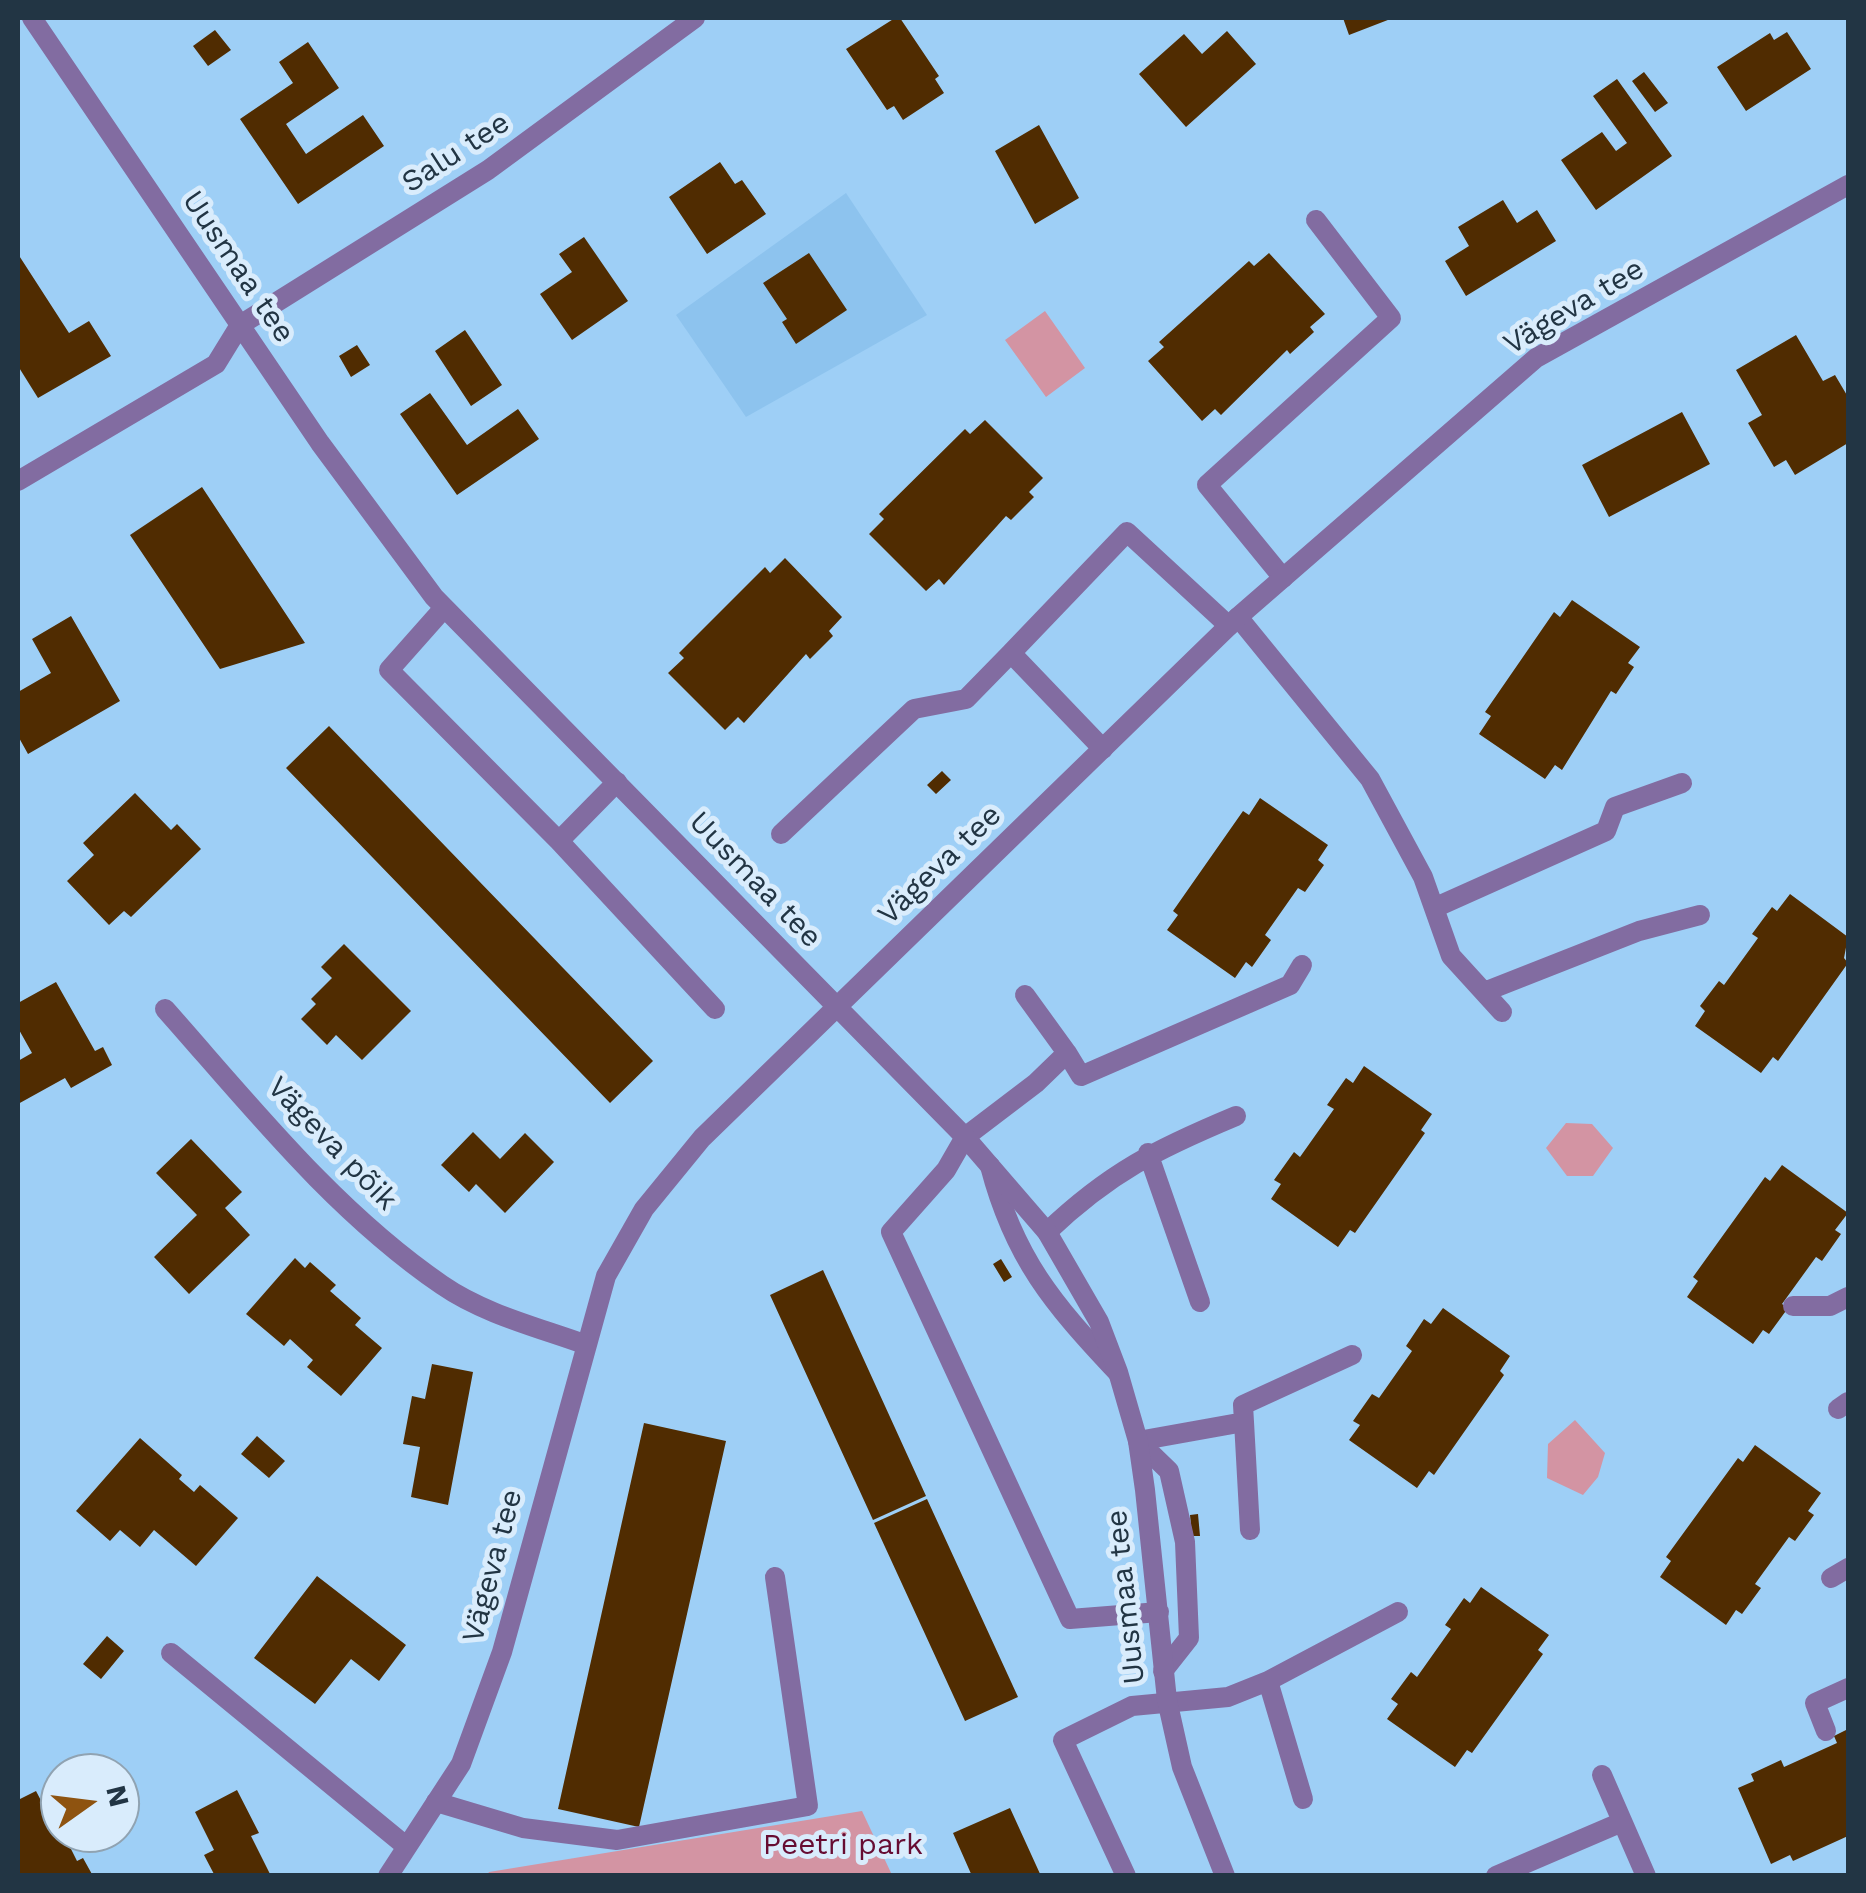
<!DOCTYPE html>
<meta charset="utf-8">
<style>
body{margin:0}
#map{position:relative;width:1866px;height:1893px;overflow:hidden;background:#9ecff6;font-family:"Work Sans",sans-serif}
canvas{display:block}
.frame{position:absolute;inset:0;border:20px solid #223544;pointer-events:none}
.north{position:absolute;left:40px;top:1753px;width:100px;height:100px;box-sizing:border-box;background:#d9ecfc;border:2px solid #90a3b2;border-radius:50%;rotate:76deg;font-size:28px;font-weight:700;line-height:40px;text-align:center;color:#223544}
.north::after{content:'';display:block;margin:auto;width:35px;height:45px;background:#8e5310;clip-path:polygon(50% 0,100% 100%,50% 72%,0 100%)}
</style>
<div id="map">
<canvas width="1866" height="1893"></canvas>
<div class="frame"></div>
<div class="north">N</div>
</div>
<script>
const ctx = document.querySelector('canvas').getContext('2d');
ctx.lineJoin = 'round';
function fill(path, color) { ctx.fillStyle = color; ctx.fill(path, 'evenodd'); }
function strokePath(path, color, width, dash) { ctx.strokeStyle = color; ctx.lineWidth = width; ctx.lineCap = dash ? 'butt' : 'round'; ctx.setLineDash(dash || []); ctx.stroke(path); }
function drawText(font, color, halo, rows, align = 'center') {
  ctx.font = font + ' "Work Sans",sans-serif'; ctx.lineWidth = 10; ctx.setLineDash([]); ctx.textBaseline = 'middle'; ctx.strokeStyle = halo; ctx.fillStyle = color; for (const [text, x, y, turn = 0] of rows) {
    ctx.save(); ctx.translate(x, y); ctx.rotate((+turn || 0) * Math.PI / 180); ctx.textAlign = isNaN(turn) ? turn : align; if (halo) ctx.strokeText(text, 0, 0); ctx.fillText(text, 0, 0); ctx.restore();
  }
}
const built = new Path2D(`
 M846 193 927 315 746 417 676 315Z`);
const green = new Path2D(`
 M1045 311 1085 368 1046 397 1005 340Z
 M1566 1123 1592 1124 1613 1148 1593 1176H1567L1546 1148Z
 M1575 1420 1605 1453 1598 1477 1583 1495 1547 1478 1548 1444Z
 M862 1811 892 1875H487L489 1872Z`);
const building = new Path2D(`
 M895 18H900L939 76 935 79 944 93 903 120 894 106 887 110 846 49Z
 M1343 18H1393L1349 35Z
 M215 30 231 50 208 66 193 46Z
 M1227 31 1256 64 1186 127 1139 74 1184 34 1202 54Z
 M1787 32 1811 69 1746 111 1717 67 1770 33 1774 40Z
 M308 42 339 88 286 124 306 154 363 115 384 146 298 204 240 119 293 83 279 62Z
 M1644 72 1668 103 1655 112 1632 81Z
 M1617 79 1672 156 1596 210 1561 160 1602 132 1616 151 1627 143 1593 96Z
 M1039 125 1079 198 1035 224 995 151Z
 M720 162 735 184 742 180 766 214 707 254 669 197Z
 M1503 200 1517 223 1537 210 1556 241 1466 296 1445 261 1469 246 1458 227Z
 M584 237 628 301 572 340 540 294 572 272 559 254Z
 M809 253 847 310 796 344 782 322 787 319 763 283Z
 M1269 253 1325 314 1310 327 1314 332 1290 354 1287 350 1221 415 1215 409 1202 421 1148 361 1164 347 1159 342 1249 261 1254 266Z
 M18 254 69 333 89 321 111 356 38 398 18 366Z
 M465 330 502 385 471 406 435 351Z
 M1796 335 1823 381 1835 375 1848 397V443L1795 475 1786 460 1774 467 1748 423 1762 415 1736 370Z
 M357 345 370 365 351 377 339 356Z
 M430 393 467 445 518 409 539 439 457 495 400 414Z
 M1682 412 1710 464 1609 517 1582 465Z
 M985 420 1043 478 1029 492 1034 497 1011 520 1006 516 944 585 939 579 926 591 869 534 884 519 879 514 965 429 970 434Z
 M202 487 305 643 220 669 130 535Z
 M785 558 842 617 829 631 833 636 810 659 806 654 744 723 738 717 725 730 668 673 684 658 679 653 765 567 770 573Z
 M1572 600 1640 647 1628 663 1634 667 1616 694 1611 691 1562 770 1555 765 1545 779 1479 734 1491 716 1485 712 1554 612 1560 617Z
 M71 616 120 701 28 754 18 736V692L51 673 32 639Z
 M329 726 653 1061 610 1103 286 768Z
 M942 771 951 780 936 794 927 785Z
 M135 793 171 830 177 824 201 849 131 917 124 911 109 925 67 881 94 855 83 843Z
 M1260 798 1328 845 1318 860 1324 865 1305 892 1298 888 1265 935 1271 940 1252 967 1246 962 1235 978 1167 930 1178 915 1173 911 1243 811 1249 815Z
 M1790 894 1848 937 1844 958 1848 963 1778 1061 1773 1057 1761 1073 1695 1026 1705 1011 1700 1006 1719 981 1724 985 1758 938 1752 934 1772 907 1777 911Z
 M344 944 411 1011 362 1060 336 1035 327 1045 301 1019 316 1004 311 999 332 978 321 967Z
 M56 982 95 1051 103 1047 112 1065 71 1088 65 1078 18 1104V1061L32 1053 18 1028V1003Z
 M1364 1066 1432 1114 1421 1130 1425 1133 1355 1233 1350 1230 1338 1247 1271 1199 1281 1184 1274 1180 1294 1152 1300 1157 1334 1109 1327 1105 1346 1078 1353 1083Z
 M473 1132 500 1159 525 1133 554 1162 505 1213 476 1184 469 1192 441 1165Z
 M191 1139 242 1192 225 1208 250 1235 189 1294 154 1257 197 1215 156 1173Z
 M1782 1165 1848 1213 1835 1230 1841 1234 1822 1261 1816 1257 1782 1304 1788 1308 1769 1334 1763 1330 1753 1344 1687 1297 1698 1281 1693 1277 1765 1177 1770 1181Z
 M295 1258 305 1268 310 1262 336 1285 330 1291 361 1318 355 1325 382 1348 341 1396 307 1367 313 1360 290 1339 284 1346 246 1314Z
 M1001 1259 1012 1277 1004 1282 993 1264Z
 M823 1270 926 1496 873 1520 770 1295Z
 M1443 1308 1510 1356 1500 1371 1504 1375 1434 1475 1429 1471 1417 1488 1349 1440 1360 1425 1353 1421 1372 1394 1379 1398 1412 1351 1406 1346 1424 1319 1431 1324Z
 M432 1364 473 1372 448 1505 411 1497 420 1447 403 1444 412 1396 425 1399Z
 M644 1423 726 1441 639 1827 558 1809Z
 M257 1436 285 1461 269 1478 241 1454Z
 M140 1438 182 1475 179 1479 194 1492 200 1485 238 1518 196 1566 154 1530 140 1547 120 1530 110 1541 76 1511Z
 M1755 1445 1821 1493 1808 1511 1814 1515 1795 1541 1789 1537 1755 1584 1761 1588 1742 1614 1736 1610 1726 1625 1660 1577 1671 1561 1666 1557 1738 1458 1743 1462Z
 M927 1499 1018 1697 965 1721 874 1523Z
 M1198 1514 1200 1536H1192L1190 1515Z
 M317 1576 406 1645 379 1681 351 1659 315 1704 254 1658Z
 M1481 1587 1549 1635 1538 1650 1543 1654 1472 1753 1467 1750 1455 1767 1387 1719 1398 1704 1391 1699 1411 1672 1417 1677 1451 1629 1445 1625 1464 1598 1470 1603Z
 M107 1636 124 1651 101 1679 83 1664Z
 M1848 1729V1836L1793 1861 1790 1855 1771 1864 1738 1788 1754 1781 1751 1774 1781 1760 1784 1767 1837 1743 1834 1736Z
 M237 1790 259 1833 251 1836 271 1876H215L204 1855 214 1850 195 1812Z
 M36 1791 48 1814 59 1808 60 1833H72L75 1839 68 1843 77 1861 83 1858 93 1876H18V1800Z
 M1010 1808 1041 1876H972L953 1833Z`);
const lane = new Path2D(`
 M1283 578 1207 485 1391 318 1316 220
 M444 608 389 670 559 841
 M1238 617 1370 779 1423 877 1451 956 1502 1012
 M1103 749 1011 653 1127 532 1229 626
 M617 782 559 841 715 1009
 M781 834 914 709 966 699 1011 653
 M1434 908 1606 831 1615 807 1682 783
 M1484 992 1639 931 1700 915
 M1025 995 1067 1053
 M1148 1153 1200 1302
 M990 1166C1014 1258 1053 1304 1117 1372
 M1047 1232C1110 1172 1157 1149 1236 1116
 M1793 1306H1830L1848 1297
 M1838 1409 1848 1402
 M1244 1422 1250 1530
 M1138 1441 1169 1471 1185 1542 1189 1638 1163 1671
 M1138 1441 1244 1422 1243 1405 1352 1355
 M1831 1578 1848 1568
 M1159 1612 1070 1619 891 1232 946 1170 965 1137 1036 1083 1067 1053 1081 1076 1290 985 1302 965
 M1268 1681 1303 1799
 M1826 1731 1815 1703 1848 1688
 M1602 1775 1646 1876
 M436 1802 523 1828 617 1840 808 1806 775 1577
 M1126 1876 1063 1740 1132 1706 1228 1697 1268 1681 1398 1612
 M1496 1876 1622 1822`);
const street = new Path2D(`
 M32 18 320 443 434 597 965 1137 1047 1232 1099 1322 1118 1372 1138 1441 1145 1490 1167 1700 1182 1767 1225 1876
 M18 481 216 364 240 325 488 170 695 18
 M165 1009C251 1106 334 1211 442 1285 484 1314 537 1327 584 1344
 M171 1653 407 1847
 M388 1876 461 1764 502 1652 606 1276 644 1209 702 1138 1238 617 1536 358 1848 185`);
const streetNames = [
 ["Salu tee",456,153,-33],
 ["Uusmaa tee",238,267,56],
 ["Vägeva tee",1574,307,-31],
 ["Vägeva tee",940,865,-44],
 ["Uusmaa tee",755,880,46],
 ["Vägeva põik",332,1144,46],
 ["Vägeva tee",493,1566,-75],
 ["Uusmaa tee",1126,1597,-96]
];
const parkNames = [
 ["Peetri park",843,1845]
];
fill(built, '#8dc3ee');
fill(green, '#d394a3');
fill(building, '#502c01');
strokePath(lane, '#826ca1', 20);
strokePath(street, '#826ca1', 20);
drawText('30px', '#223544', '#d9ecfc', streetNames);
drawText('30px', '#660c32', '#d9ecfc', parkNames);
</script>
